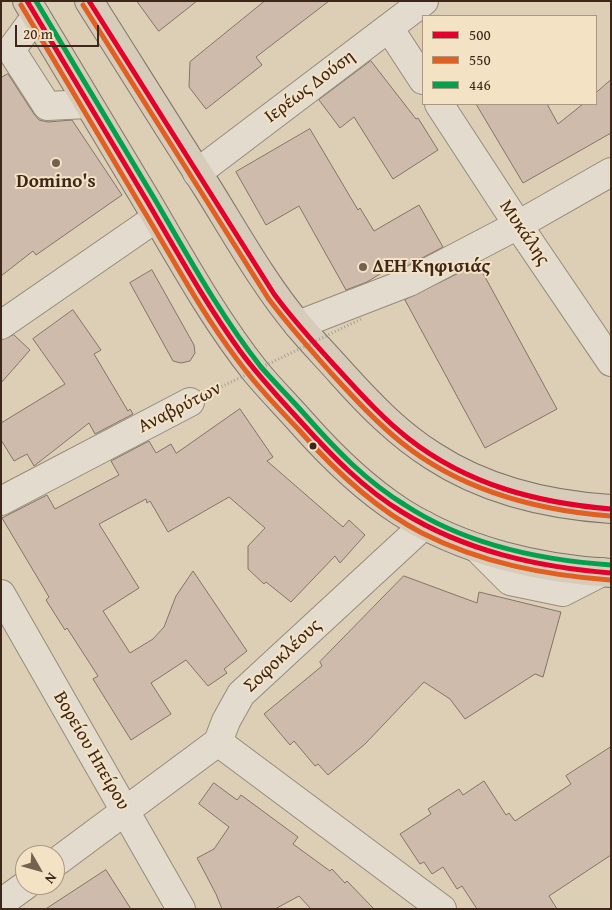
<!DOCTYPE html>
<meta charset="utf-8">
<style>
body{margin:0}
#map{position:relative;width:612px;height:910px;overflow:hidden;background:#ddcfb5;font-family:"Gentium Book Plus",serif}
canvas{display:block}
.frame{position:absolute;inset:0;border:2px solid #3f261b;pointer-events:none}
.legend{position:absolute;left:422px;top:15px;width:175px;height:90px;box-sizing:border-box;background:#f3e3c4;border:1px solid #ab9780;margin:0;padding:6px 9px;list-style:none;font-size:15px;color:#3f261b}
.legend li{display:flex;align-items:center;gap:10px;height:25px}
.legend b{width:25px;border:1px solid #ab9780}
.north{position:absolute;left:15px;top:845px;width:50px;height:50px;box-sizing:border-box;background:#f3e3c4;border:1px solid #ab9780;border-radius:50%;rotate:128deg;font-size:14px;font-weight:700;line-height:20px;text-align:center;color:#3f261b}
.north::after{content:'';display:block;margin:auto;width:18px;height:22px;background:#766151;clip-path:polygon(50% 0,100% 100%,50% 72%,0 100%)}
.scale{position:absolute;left:15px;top:25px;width:84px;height:22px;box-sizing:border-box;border:2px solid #3f261b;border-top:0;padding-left:6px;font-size:15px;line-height:18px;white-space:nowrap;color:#3f261b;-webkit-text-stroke:4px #f3e3c4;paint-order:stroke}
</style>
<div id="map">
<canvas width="612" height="910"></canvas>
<div class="frame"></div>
<ul class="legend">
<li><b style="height:6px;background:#e4002b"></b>500</li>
<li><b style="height:6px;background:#e05f21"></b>550</li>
<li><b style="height:6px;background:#03a04e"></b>446</li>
</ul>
<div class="north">N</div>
<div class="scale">20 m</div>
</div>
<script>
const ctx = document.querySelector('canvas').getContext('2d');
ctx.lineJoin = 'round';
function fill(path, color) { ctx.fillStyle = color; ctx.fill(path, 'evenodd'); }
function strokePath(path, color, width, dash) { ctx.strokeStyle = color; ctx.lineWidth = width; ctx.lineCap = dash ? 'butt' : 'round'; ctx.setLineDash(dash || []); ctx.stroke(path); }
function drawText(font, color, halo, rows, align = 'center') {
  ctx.font = font + ' "Gentium Book Plus",serif'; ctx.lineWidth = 4; ctx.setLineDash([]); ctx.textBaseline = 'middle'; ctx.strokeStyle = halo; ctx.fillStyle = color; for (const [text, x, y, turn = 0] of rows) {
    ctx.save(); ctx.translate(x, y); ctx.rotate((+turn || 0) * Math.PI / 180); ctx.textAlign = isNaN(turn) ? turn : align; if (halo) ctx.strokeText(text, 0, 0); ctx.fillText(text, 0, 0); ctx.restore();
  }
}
const building = new Path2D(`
 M137 1H197L159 31Z
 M265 1H329L256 57 262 65 206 109 189 87 190 62Z
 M371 61 416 119 418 118 438 150 393 179 354 117 340 128 319 100Z
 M8 74 34 114 39 120 48 122 72 120 122 195 36 255 33 251 1 276V78Z
 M611 80V133L523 183 476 104H547L558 124 583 104H596V93Z
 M310 129 358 210 360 208 374 231 419 205 443 247 403 268 390 273 388 269 367 282 346 290 299 206 266 225 236 172Z
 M478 264 557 409 485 448 405 300Z
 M152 270 194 345 195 353 190 361 181 363 173 361 130 283Z
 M73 310 101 350 94 354 128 411 130 409 133 414 95 434 89 423 34 466 27 454 14 461 1 440V423L65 384 33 339Z
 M14 335 30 350 1 383V340Z
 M240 409 273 457 267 461 343 527 349 520 365 535 340 563 335 556 291 602 266 582 264 584 248 569V546L265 528 229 497 168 532 150 501 147 503 146 499 99 524 139 588 103 611 130 653 153 639 164 627 176 596 193 571 247 651 224 669 227 673 208 686 186 660 151 683 171 714 131 740 93 679 98 676 67 628 65 630 46 600 49 597 2 518 47 495 55 509 119 475 111 461 149 441 156 453 171 444 176 453Z
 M404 576 477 603 479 592 561 612 543 677 535 674 465 719 450 699 424 682 365 744 328 775 318 764 315 766 294 741 290 745 264 714 322 666 320 662Z
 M611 747V855L549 896 557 909H477L462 886 457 889 443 867 432 874 424 862 420 864 400 834 431 814 428 809 459 789 463 795 484 781 506 815 509 813 515 821 571 784 566 776Z
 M214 783 237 800 241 795 298 837 293 844 330 871 332 869 345 883 347 881 374 909H311L299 896 275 909H222L216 894 197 858 214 849 229 827 199 804Z
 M106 870 131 909H46Z`);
const minor = new Path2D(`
 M36 16 11 50 47 106 88 104
 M389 28 423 80
 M439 104 518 225 611 362
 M197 173 424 1
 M1 325 156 218
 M298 325 409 282 518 225 611 172
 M1 501 190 402
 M477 548 510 581 563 592 602 572
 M1 594 181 909
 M218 742 442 909
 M55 863 218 742 226 721 241 694 424 525
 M1 903 26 885`);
const major = new Path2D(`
 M27 1C67 68 107 135 147 201 181 259 214 319 256 372 271 390 287 406 302 423 332 457 364 488 401 512 463 551 539 569 611 573
 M89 1C129 64 168 127 208 189 236 234 265 286 299 326 313 343 328 358 342 374 370 405 398 434 433 456 485 490 549 505 611 509`);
const pathBridge = new Path2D(`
 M190 402 361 319`);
const bus1 = new Path2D(`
 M27 1C67 68 107 134 147 201 177 252 206 304 240 351 259 377 281 400 302 423 332 456 364 489 402 512 465 551 537 567 611 573
 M89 1 274 294C293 320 314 343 336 367 359 392 382 418 409 439 468 485 538 503 611 509`);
const bus2 = new Path2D(`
 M21 5C60 71 100 137 139 203 171 255 199 309 236 358 255 384 277 407 299 430 334 470 374 508 422 533 481 563 545 575 610 580
 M83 5 268 298C288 325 310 349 332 374 354 398 376 422 402 443 462 491 535 510 610 516`);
const bus3 = new Path2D(`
 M36 1C75 67 115 132 154 198 188 256 220 315 261 367 276 384 292 400 307 417 336 450 367 482 405 505 466 545 539 560 611 565`);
const markers = [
 [56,163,5,"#766151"],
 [363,267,5,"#766151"],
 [313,446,4.5,"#3f261b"]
];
const streetNames = [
 ["Ιερέως Δούση",310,87,-37],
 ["Μυκάλης",524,233,56],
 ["Αναβρύτων",180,408,-27],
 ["Σοφοκλέους",283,656,-43],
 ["Βορείου Ηπείρου",91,751,60]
];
const poiNames = [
 ["Domino's",56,182],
 ["ΔΕΗ Κηφισιάς",373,267,"left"]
];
fill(building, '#cfbbab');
strokePath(building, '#807567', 1);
strokePath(minor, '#968b7b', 30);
strokePath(major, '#807567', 30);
strokePath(minor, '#e3dcce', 28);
strokePath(major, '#d7ccba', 28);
strokePath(pathBridge, '#a79f94', 3, [1, 2.5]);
strokePath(bus1, '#e4002b', 5);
strokePath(bus2, '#e05f21', 5);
strokePath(bus3, '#03a04e', 5);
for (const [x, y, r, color] of markers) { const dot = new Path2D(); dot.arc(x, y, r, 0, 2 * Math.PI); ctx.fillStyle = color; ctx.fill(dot); strokePath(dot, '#f3e3c4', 2); }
drawText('19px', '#3f261b', '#f3e3c4', streetNames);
drawText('bold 19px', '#3f261b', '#f3e3c4', poiNames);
</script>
